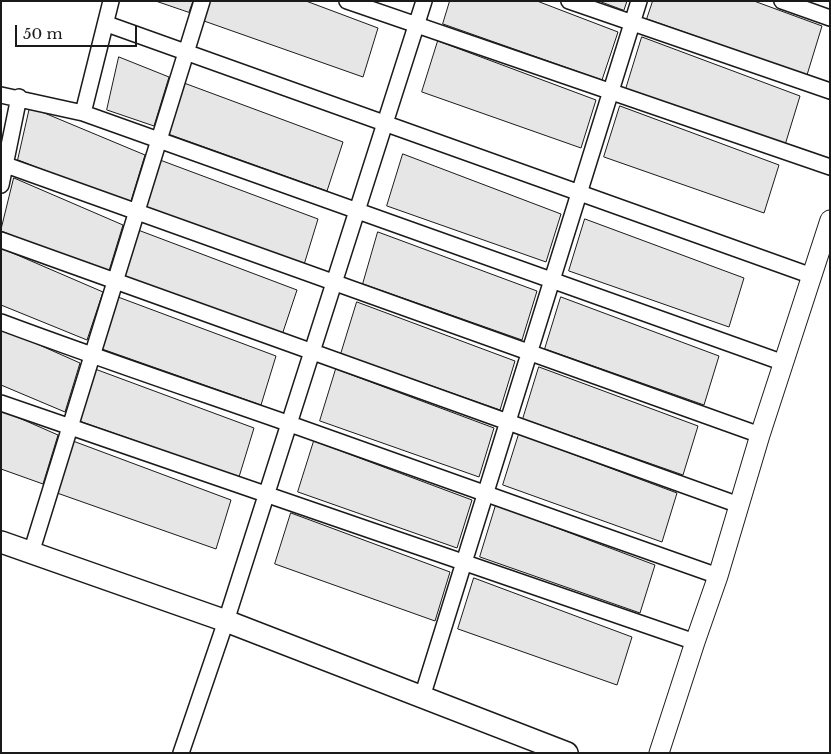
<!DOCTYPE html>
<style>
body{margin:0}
#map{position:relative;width:831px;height:754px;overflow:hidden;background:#fff;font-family:"Libre Baskerville",serif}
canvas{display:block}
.frame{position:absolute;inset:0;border:2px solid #1a1a1a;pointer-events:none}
.scale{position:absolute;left:15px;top:25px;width:122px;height:22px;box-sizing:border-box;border:2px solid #1a1a1a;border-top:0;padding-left:6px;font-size:15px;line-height:18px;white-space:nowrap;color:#1a1a1a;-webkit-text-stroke:4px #fff;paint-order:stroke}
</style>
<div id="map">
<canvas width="831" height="754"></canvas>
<div class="frame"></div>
<div class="scale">50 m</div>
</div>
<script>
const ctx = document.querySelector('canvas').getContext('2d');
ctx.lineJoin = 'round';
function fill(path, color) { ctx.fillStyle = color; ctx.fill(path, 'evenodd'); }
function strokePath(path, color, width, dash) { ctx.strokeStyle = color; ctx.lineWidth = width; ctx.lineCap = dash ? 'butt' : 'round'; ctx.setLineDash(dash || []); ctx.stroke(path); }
const building = new Path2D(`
 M156 1H193L189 12Z
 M209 1H306L378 28 363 77 204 21Z
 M450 1H537L618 32 602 80 443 24Z
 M599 1H627L624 10Z
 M653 1H754L822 26 807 75 647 19Z
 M642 37 800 96 785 145 626 89Z
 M438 41 596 100 581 148 422 92Z
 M119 57 169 77 154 126 107 110Z
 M184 83 343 142 327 191 168 134Z
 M620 106 779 165 764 213 604 157Z
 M30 107 145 155 130 204 18 160Z
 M403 154 561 214 546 262 387 206Z
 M160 160 318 219 303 268 144 212Z
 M14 178 123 225 108 274 1 231Z
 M585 219 744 278 729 327 569 271Z
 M138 230 297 290 281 338 122 282Z
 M378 232 537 291 522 340 363 284Z
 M1 248 103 292 87 340 1 305Z
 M118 297 276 356 261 405 102 349Z
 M561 297 719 356 704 405 545 349Z
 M357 302 515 361 500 410 341 354Z
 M1 328 80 363 65 412 1 385Z
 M539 367 698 426 683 475 523 419Z
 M95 369 254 428 239 477 79 421Z
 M336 369 494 428 479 477 320 421Z
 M1 410 58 435 43 484 1 469Z
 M519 434 677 493 662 542 503 485Z
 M73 441 231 500 216 549 57 493Z
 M314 441 472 500 457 548 298 492Z
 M496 505 655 565 640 613 480 557Z
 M291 513 450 572 435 621 275 564Z
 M474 578 632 637 617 685 458 629Z`);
const minor = new Path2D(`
 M347 1 830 167
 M569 1 830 91
 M782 1 830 18
 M107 24 812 276
 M1 95 83 113 784 363
 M83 113 111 1
 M6 165 760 435
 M1 185 19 97
 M1 240 739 505
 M1 322C97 358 193 390 290 424 432 474 575 526 718 576
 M1 403 695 642
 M31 553 202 1
 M422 697 639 1
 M181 753 226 621 424 1`);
const tertiary = new Path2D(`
 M659 753 695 642 718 576 760 435 830 220`);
const secondary = new Path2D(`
 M1 542 226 621 567 753`);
fill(building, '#e6e6e6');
strokePath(building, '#1a1a1a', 1);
strokePath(minor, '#1a1a1a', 18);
strokePath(tertiary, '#1a1a1a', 21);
strokePath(secondary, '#1a1a1a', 24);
strokePath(minor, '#fff', 15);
strokePath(tertiary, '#fff', 19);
strokePath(secondary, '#fff', 21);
</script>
